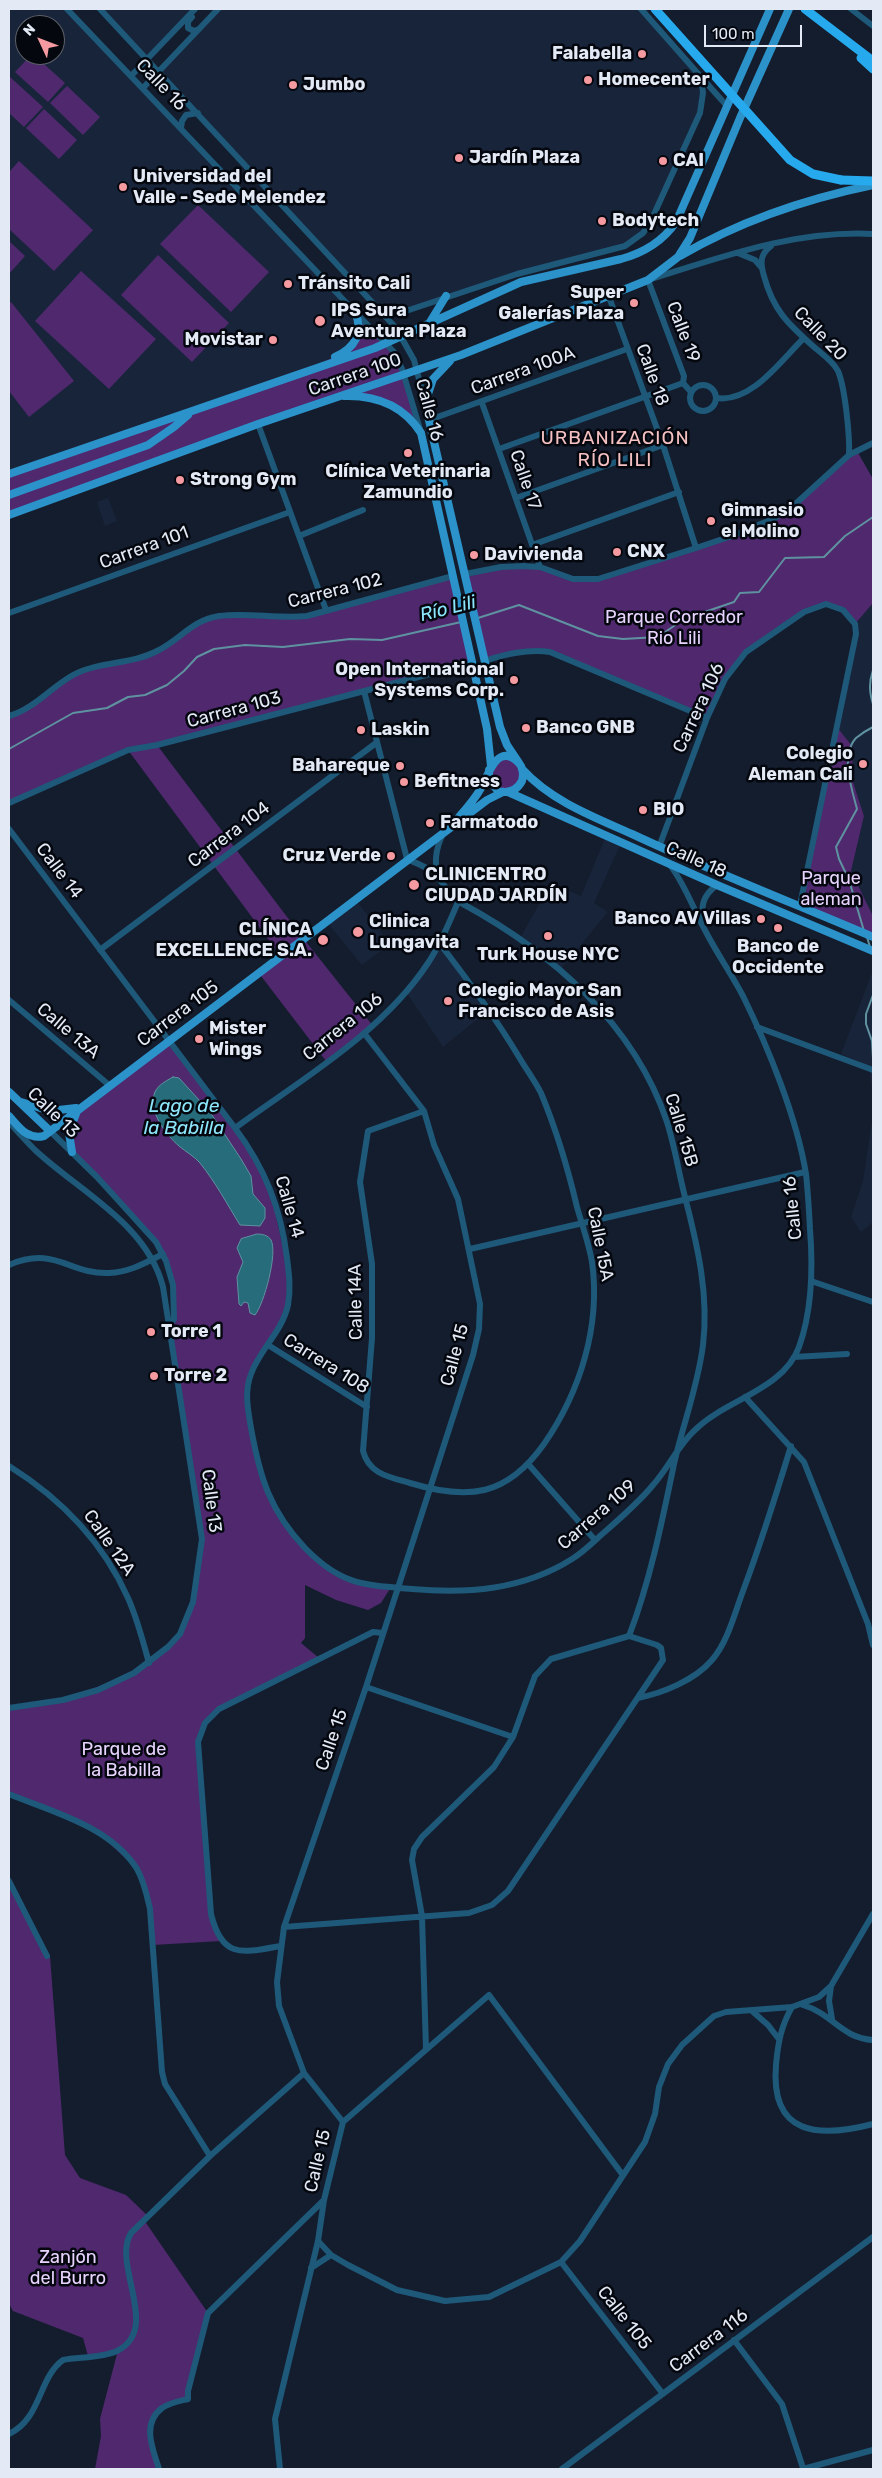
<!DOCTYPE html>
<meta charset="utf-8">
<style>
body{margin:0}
#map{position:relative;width:882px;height:2478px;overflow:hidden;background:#141d2d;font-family:Rubik,sans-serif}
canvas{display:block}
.frame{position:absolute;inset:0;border:10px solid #e3eaf5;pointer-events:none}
.north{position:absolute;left:15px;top:15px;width:50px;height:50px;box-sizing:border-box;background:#04070e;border:1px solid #5d626a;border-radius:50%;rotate:313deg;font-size:14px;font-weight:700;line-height:20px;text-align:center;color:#e3eaf5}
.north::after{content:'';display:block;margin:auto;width:18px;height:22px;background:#f49aa0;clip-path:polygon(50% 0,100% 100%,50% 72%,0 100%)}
.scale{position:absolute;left:704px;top:25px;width:98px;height:22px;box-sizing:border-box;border:2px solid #e3eaf5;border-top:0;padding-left:6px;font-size:15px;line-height:18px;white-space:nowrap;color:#e3eaf5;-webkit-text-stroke:4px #04070e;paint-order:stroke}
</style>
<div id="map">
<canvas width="882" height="2478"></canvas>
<div class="frame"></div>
<div class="north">N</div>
<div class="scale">100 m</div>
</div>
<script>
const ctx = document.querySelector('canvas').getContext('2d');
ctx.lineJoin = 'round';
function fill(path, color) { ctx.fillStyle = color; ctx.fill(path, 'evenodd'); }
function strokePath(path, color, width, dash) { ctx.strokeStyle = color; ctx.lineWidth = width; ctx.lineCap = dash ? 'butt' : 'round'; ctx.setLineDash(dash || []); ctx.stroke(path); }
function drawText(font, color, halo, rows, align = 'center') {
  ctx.font = font + ' Rubik,sans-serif'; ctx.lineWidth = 5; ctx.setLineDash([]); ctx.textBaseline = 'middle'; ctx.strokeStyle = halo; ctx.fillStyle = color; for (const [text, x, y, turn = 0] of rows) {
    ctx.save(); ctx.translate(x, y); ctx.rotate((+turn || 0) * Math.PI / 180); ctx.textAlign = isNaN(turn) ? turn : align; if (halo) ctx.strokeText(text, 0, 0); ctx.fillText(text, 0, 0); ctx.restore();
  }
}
const built = new Path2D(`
 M9 9H67L355 312 357 337 341 354 303 371 9 474ZM25 25H55V55H25Z
 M100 9H195L147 59Z
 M218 9H641L701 77 702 104 650 223 634 241 517 274 409 310 377 307 159 71Z
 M108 498 117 521 105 526 97 502Z
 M873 603V916L851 871 864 816 853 782 852 746 837 727 855 624Z
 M606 836 621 843 594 903 608 912 561 969 520 938 551 883 581 896Z
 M355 899 390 944 362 965 326 921Z
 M440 944 490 1009 443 1047 406 992Z
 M873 970V1097L869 1066 841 1054Z
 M873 1114V1222L861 1232 851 1217 863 1181Z`);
const green = new Path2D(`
 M31 55H34L65 83 48 102 15 72Z
 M10 77 43 107 24 127 9 113Z
 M67 86 100 117 83 135 50 103Z
 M44 109 77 140 59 159 26 128Z
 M19 161 93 230 54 271 9 229V172Z
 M198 205 269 272 231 312 160 244Z
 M9 241 25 256 9 274Z
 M158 255 229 323 192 362 121 295Z
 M81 271 156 339 109 389 35 321Z
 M11 302 74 381 29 417 9 391V304Z
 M355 312 394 352 421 433 387 403 337 396 9 515V474L303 371 341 354 357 337Z
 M857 451 873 479V603L855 624 843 610 818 605 758 642 734 665 707 718 550 652 535 650 484 661 465 574 501 567H540L573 579H598L775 518Z
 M453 576 472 663 157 745 303 938 373 1026 326 1061 258 972 280 955 128 750 9 803V716L72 676 158 651 186 629 218 616H307Z
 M837 727 852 746 853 782 864 816 851 871 873 916V937L800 905Z
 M512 759 523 775 514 790 494 788 491 766 496 760Z
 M169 1039 249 1147 268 1181 289 1274 287 1312 251 1372 246 1391 258 1468 290 1532 339 1576 391 1587 381 1603 368 1610 336 1600 305 1585V1638L301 1643 319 1658 219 1709 205 1723 198 1742 211 1914 221 1941 153 1945 150 1909 137 1869 95 1830 9 1794V1708L63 1700 134 1673 180 1634 193 1602 202 1539 168 1328 175 1304 163 1254 72 1152 69 1143 75 1114Z
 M9 1881 50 1956 65 2155 80 2178 126 2195 148 2216 144 2220 208 2313 188 2399C180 2401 169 2403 162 2408 141 2424 153 2449 159 2469H95L101 2436 100 2419 118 2350 88 2356 83 2338 13 2311 9 2304Z`);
const water = new Path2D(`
 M173 1077 179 1078 210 1112 241 1159 251 1176 253 1194 265 1208V1218L260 1226 240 1225C227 1204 216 1183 200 1163 194 1156 186 1152 179 1146 166 1135 147 1110 155 1092 158 1085 166 1081 173 1077Z
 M257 1234C262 1234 268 1235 271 1240 278 1253 264 1304 255 1315L250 1313 248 1303 244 1302 241 1306 239 1304 237 1277 243 1262 237 1248 241 1239Z`);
const stream = new Path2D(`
 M478 618 519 605 598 636 623 639 658 637 684 619 734 602 740 593 759 592 785 558 824 557 845 536 873 517
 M873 670C869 682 869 691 873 704
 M9 749 73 713 107 708 128 697 145 695 167 685 184 671 197 657 214 649 245 645 283 647 350 639 382 640 461 622
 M864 931 849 880 839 859 836 847 857 809C852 790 840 755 856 738 861 734 867 730 873 727V724
 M867 937 870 947
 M873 995 866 1014V1024L872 1041 873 1058`);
const minor = new Path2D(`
 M67 9 355 312 394 352 402 369 420 429
 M100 9 396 328 414 360 425 402
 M851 9 873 26
 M192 17 188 22V28L194 31 199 29
 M131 76 195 9
 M702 78 727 106
 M143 88 218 9
 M181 128 182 121 186 115 198 113
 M771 246C760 254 760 263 764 276 773 310 788 324 814 347 822 354 833 361 838 371 845 387 850 437 849 455
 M738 253 755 260 761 267
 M609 297 663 445 696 548
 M377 307 395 311 409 310 517 274 625 246 643 233 650 223 700 113 703 93 701 77 641 9
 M690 398a13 13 0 1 1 26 0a13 13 0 1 1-26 0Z
 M691 392 683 383 684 376 648 280C722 257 794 230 873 234
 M717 398C752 403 781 360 804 338
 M482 403 540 567
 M429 420 627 349
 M258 424 326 610
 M499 449 683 383
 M516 498 663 445
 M299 536 363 510
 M532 545 679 492
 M465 574 501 567 523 566 540 567 573 579H598L696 548 732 536 775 518 791 508 849 455 873 443
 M9 613 290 512
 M484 661C506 654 527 649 550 652L707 718
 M364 691 407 859C416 863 425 866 432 872 443 881 450 897 463 904 551 952 634 1023 667 1122 675 1147 679 1175 686 1201 698 1248 709 1296 703 1345 698 1386 683 1424 674 1464 662 1522 650 1581 629 1636
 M9 716C34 709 50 688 73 675 99 661 131 665 157 651 180 640 192 620 219 616 247 612 277 619 307 616L453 576
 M9 803 128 750 157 745 472 663
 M9 829 235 1128C265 1168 281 1209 287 1258 289 1274 291 1289 288 1305 282 1332 260 1349 251 1374 244 1392 248 1410 251 1428 260 1478 270 1511 305 1548 341 1585 363 1585 412 1589 467 1594 523 1590 572 1559 585 1551 596 1539 608 1529 624 1515 640 1501 653 1485 669 1467 678 1445 696 1429 727 1399 783 1390 799 1347 812 1311 813 1267 810 1229 809 1211 808 1192 806 1174 797 1118 768 1047 743 996 732 975 718 955 707 934 694 911 686 886 670 865
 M659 847 707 718 725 679 746 652 804 612 826 604 843 610 855 624 856 634 800 905
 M439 877C433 862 436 848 443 834
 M703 923C701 906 702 896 717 885
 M100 950 376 743
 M9 1000 109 1085
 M757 1027 873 1070
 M424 1111 368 1131 360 1182 372 1264V1338L363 1451C369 1474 389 1477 410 1483 469 1501 507 1496 544 1444 580 1392 601 1326 592 1262 589 1244 582 1225 577 1207 568 1169 556 1129 541 1093 535 1081 526 1069 519 1057 495 1017 468 980 440 944
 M9 1122C17 1131 26 1141 35 1150 80 1192 147 1224 163 1287L202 1539 193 1602 180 1634 168 1647 134 1673 98 1690 63 1700 9 1708
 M235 1128C302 1079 382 1033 428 963 441 944 449 923 458 902
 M50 1131 97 1177 156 1242 166 1261 173 1285 174 1319 168 1328
 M470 1249 805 1172
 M9 1265C55 1245 70 1275 109 1273 130 1272 145 1263 163 1254
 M811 1281 873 1302
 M268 1345 367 1407
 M794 1357 847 1354
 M745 1397 804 1462 868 1624 873 1645
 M529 1465 595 1540
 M9 1466C60 1498 103 1542 128 1598 137 1618 143 1641 149 1663
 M366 1687 513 1737
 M638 1698C663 1693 695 1680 712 1660 728 1641 734 1615 743 1591 761 1543 776 1495 791 1446
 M9 1794C52 1812 110 1826 137 1869 144 1881 147 1896 150 1909L162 2072 165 2084 210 2156
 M9 1881 47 1956
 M284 1927 469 1913 492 1905 508 1891 663 1660 661 1648 657 1645 629 1636 551 1659 535 1676 513 1737 494 1767 422 1837 414 1849 412 1860 422 1916 426 2049
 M280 1946C242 1953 222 1959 211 1914L198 1742 205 1723 219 1709 373 1632 383 1633
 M831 1986 829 2001 832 2019
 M803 2005C833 2014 841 2038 873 2040
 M792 2007C781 2026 778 2043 776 2065 770 2136 819 2138 873 2124
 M752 2011 768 2025 778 2038
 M343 2122 304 2073 279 2006 277 1982 284 1927 366 1687 473 1355 479 1329 480 1304 458 1199 434 1145 424 1111 364 1033
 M343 2122 489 1995 622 2174
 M318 2241 331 2255 348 2265 397 2290 445 2301 489 2297 561 2262 580 2241 645 2142 655 2114 659 2087 668 2064 682 2045 714 2016 726 2012 792 2007 819 1997 831 1986 873 1914
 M561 2262 663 2394
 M311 2268 331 2255
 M734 2340 782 2404 803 2468
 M9 2434C42 2418 38 2378 63 2360 80 2357 102 2358 117 2351 162 2329 111 2264 131 2233L210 2156 304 2073
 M159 2469C153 2449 141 2424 162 2408 169 2403 180 2401 188 2399V2391L208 2313 324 2200
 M280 2469 275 2419 318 2241 324 2200 343 2122
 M562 2469 873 2237
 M803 2469 873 2450`);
const major = new Path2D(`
 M680 256C740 221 805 199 873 185
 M430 322 446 296
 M335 357C355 348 364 333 355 312
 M450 361 433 379 425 403 500 727 507 745 519 763
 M344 396C376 395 403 405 421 433L487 729 491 766
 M9 474 375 348 521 282 621 259C643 253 663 241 676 222L770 9
 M9 495 148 445 174 427 188 415
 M9 515 258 424 461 355 648 280 678 257 690 238 740 118 789 9
 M522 769C551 801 594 817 632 834 711 871 793 903 873 937
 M508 792 717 885 873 951
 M459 817C467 808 475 799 481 788 488 776 497 742 518 762 524 768 524 774 522 781 517 790 509 794 498 791L489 780V770
 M9 1092 50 1131
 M21 1102 50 1111 76 1108
 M9 1116C19 1127 27 1140 44 1136L487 800 503 792
 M72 1152 69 1133 77 1111`);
const highway = new Path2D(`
 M805 9 873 61
 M861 58 873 69
 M841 180 873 181`);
const highwayBridge = new Path2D(`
 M655 9 790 160 813 174 841 180`);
const markers = [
 [642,54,5,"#f49aa0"],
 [588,80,5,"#f49aa0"],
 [293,85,5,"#f49aa0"],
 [459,158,5,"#f49aa0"],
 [663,161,5,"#f49aa0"],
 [123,187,5,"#f49aa0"],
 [602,221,5,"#f49aa0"],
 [288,284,5,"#f49aa0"],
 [634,303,5,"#f49aa0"],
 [320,321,6,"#f49aa0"],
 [273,340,5,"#f49aa0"],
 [408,453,5,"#f49aa0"],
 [180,480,5,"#f49aa0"],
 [711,521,5,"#f49aa0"],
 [617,552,5,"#f49aa0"],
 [474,555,5,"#f49aa0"],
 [514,680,5,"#f49aa0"],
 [526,728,5,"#f49aa0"],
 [361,730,5,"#f49aa0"],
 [863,764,5,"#f49aa0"],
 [400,766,5,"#f49aa0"],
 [404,782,5,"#f49aa0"],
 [643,810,5,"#f49aa0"],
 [430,823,5,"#f49aa0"],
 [391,856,5,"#f49aa0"],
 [414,885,6,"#f49aa0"],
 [761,919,5,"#f49aa0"],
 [778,928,5,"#f49aa0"],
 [358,932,6,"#f49aa0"],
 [548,936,5,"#f49aa0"],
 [323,940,6,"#f49aa0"],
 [448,1001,5,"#f49aa0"],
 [199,1039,5,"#f49aa0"],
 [151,1332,5,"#f49aa0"],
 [154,1376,5,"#f49aa0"]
];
const poiNames = [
 ["Falabella",632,54,"right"],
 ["Homecenter",598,80],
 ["Jumbo",303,85],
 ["Jardín Plaza",469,158],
 ["CAI",673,161],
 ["Universidad del",133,177],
 ["Valle - Sede Melendez",133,198],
 ["Bodytech",612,221],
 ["Tránsito Cali",298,284],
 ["Super",624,293,"right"],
 ["Galerías Plaza",624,314,"right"],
 ["IPS Sura",331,311],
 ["Aventura Plaza",331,332],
 ["Movistar",263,340,"right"],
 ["Clínica Veterinaria",408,472,"center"],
 ["Zamundio",408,493,"center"],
 ["Strong Gym",190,480],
 ["Gimnasio",721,511],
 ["el Molino",721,532],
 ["CNX",627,552],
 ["Davivienda",484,555],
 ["Open International",504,670,"right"],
 ["Systems Corp.",504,691,"right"],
 ["Banco GNB",536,728],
 ["Laskin",371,730],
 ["Colegio",853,754,"right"],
 ["Aleman Cali",853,775,"right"],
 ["Bahareque",390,766,"right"],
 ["Befitness",414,782],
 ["BIO",653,810],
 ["Farmatodo",440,823],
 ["Cruz Verde",381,856,"right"],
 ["CLINICENTRO",425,875],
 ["CIUDAD JARDÍN",425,896],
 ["Banco AV Villas",751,919,"right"],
 ["Clinica",369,922],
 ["Lungavita",369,943],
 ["CLÍNICA",312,930,"right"],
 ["EXCELLENCE S.A.",312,951,"right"],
 ["Banco de",778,947,"center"],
 ["Occidente",778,968,"center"],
 ["Turk House NYC",548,955,"center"],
 ["Colegio Mayor San",458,991],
 ["Francisco de Asis",458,1012],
 ["Mister",209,1029],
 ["Wings",209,1050],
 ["Torre 1",161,1332],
 ["Torre 2",164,1376]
];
const streetNames = [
 ["Calle 16",161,85,46],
 ["Calle 19",683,332,69],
 ["Calle 20",820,334,46],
 ["Carrera 100A",523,371,-20],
 ["Carrera 100",355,375,-19],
 ["Calle 18",652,375,70],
 ["Calle 16",429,410,75],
 ["Calle 17",525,480,71],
 ["Carrera 101",144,548,-20],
 ["Carrera 102",335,591,-14],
 ["Carrera 106",699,708,-65],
 ["Carrera 103",234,710,-15],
 ["Carrera 104",229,835,-37],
 ["Calle 18",696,860,24],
 ["Calle 14",59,871,53],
 ["Carrera 105",178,1014,-37],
 ["Carrera 106",343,1027,-39],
 ["Calle 13A",68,1031,40],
 ["Calle 13",53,1113,44],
 ["Calle 15B",681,1130,73],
 ["Calle 14",289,1207,74],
 ["Calle 16",793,1208,-96],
 ["Calle 15A",600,1244,79],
 ["Calle 14A",356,1302,-91],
 ["Calle 15",455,1355,-75],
 ["Carrera 108",326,1364,32],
 ["Calle 13",211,1501,83],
 ["Carrera 109",597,1515,-41],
 ["Calle 12A",109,1543,55],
 ["Calle 15",332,1740,-71],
 ["Calle 15",318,2161,-77],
 ["Calle 105",624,2318,52],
 ["Carrera 116",709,2341,-37]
];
const parkNames = [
 ["Parque Corredor",674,618],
 ["Rio Lili",674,639],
 ["Parque",831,879],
 ["aleman",831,900],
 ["Parque de",124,1750],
 ["la Babilla",124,1771],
 ["Zanjón",68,2258],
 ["del Burro",68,2279]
];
const neighbourhoodNames = [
 ["URBANIZACIÓN",615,439],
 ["RÍO LILI",615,461]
];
const waterNames = [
 ["Río Lili",448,609,-14],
 ["Lago de",184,1107],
 ["la Babilla",184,1129]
];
fill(built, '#18243a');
fill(green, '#4f286e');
fill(water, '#266c7b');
strokePath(water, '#5f92a0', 1);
strokePath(stream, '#5f92a0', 2);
strokePath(minor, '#1e597a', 6);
strokePath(major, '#2c92ca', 8);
strokePath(highway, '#26a9ed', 9);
strokePath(highwayBridge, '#26a9ed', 9);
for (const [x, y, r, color] of markers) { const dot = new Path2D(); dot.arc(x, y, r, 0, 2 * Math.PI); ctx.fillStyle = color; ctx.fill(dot); strokePath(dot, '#04070e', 2); }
drawText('bold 18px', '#e3eaf5', '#04070e', poiNames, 'left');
drawText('18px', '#e3eaf5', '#04070e', streetNames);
drawText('18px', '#e8d4fe', '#04070e', parkNames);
ctx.letterSpacing = '1px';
drawText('19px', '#f4c0c2', '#04070e', neighbourhoodNames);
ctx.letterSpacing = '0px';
drawText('italic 19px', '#8de7fc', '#04070e', waterNames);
</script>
